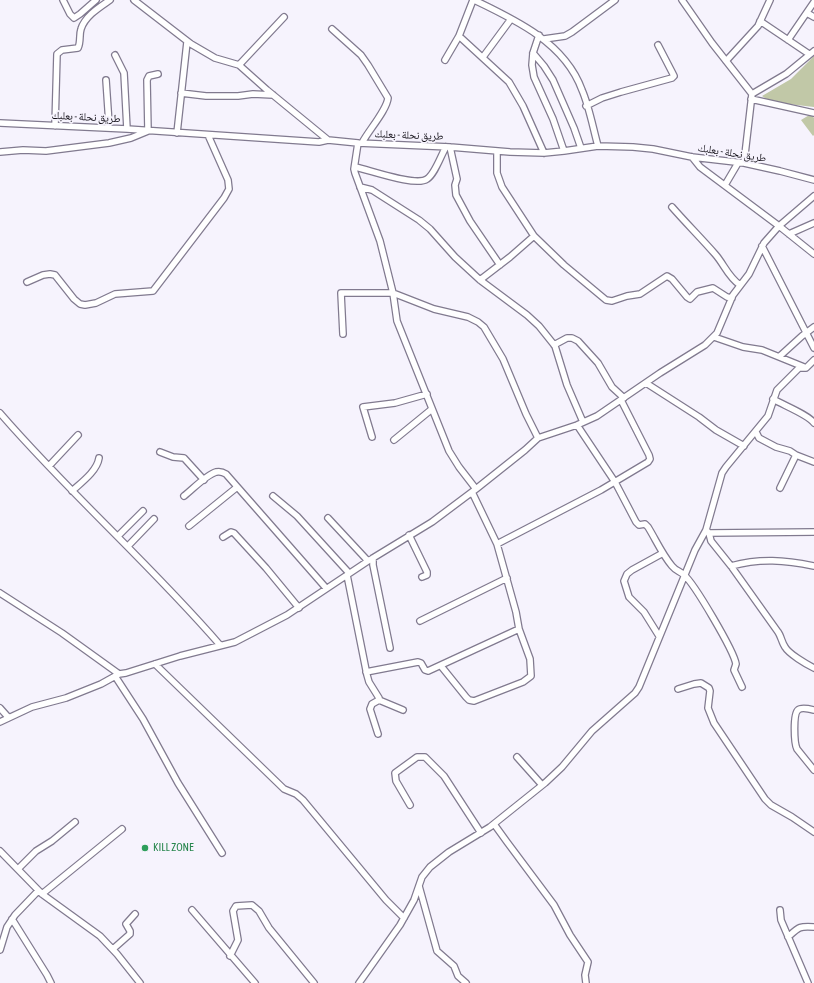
<!DOCTYPE html>
<meta charset="utf-8">
<style>
body{margin:0}
canvas{display:block;background:#f6f3fd}
</style>
<canvas width="814" height="983"></canvas>
<script>
const ctx = document.querySelector('canvas').getContext('2d');
ctx.lineJoin = 'round';
function fill(path, color) { ctx.fillStyle = color; ctx.fill(path, 'evenodd'); }
function strokePath(path, color, width, dash) { ctx.strokeStyle = color; ctx.lineWidth = width; ctx.lineCap = dash ? 'butt' : 'round'; ctx.setLineDash(dash || []); ctx.stroke(path); }
function drawText(font, color, halo, rows, align = 'center') {
  ctx.font = font + ' "Asap Condensed","Noto Naskh Arabic",sans-serif'; ctx.lineWidth = 3.5; ctx.setLineDash([]); ctx.textBaseline = 'middle'; ctx.strokeStyle = halo; ctx.fillStyle = color; for (const [text, x, y, turn = 0] of rows) {
    ctx.save(); ctx.translate(x, y); ctx.rotate((+turn || 0) * Math.PI / 180); ctx.textAlign = isNaN(turn) ? turn : align; if (halo) ctx.strokeText(text, 0, 0); ctx.fillText(text, 0, 0); ctx.restore();
  }
}
const green = new Path2D(`
 M814 56V107L771 102 762 96 791 79Z
 M811 114 814 118V135L813 136 801 120Z`);
const minor = new Path2D(`
 M63 0 70 14 74 18 80 14 96 0
 M134 0 191 44 215 58 239 65 267 90 328 140
 M474 0C516 20 565 43 582 90 589 106 593 128 598 146
 M682 0 712 43 752 94
 M807 13 814 17
 M760 21 809 54
 M332 29 361 55 368 65 388 98C387 110 368 131 362 143
 M539 35 533 53 532 65 534 77 553 119 564 151
 M459 36 509 82 523 106 544 153
 M544 39 565 36 572 32 615 0
 M788 40 814 2
 M533 53 544 66 553 80 574 128 581 148
 M115 55 124 73 127 129
 M483 57 511 19
 M445 60 459 36 473 0
 M726 61 758 26 770 0
 M239 65 284 17
 M106 80 109 124 107 128
 M181 93 206 96H238L253 94 273 95
 M751 99 814 113
 M586 106 602 98 621 92 672 78 674 76 672 72 658 45
 M0 123 127 129 319 142 328 140 358 143 450 147 510 152 544 153 564 151 598 146 633 147 653 149 692 157 744 163 780 171 814 180
 M55 126 57 54 62 50 78 48C81 42 79 35 81 29 85 16 100 7 110 0
 M177 133 187 42
 M358 143 354 169 355 173 380 241 393 293 397 321 449 451 459 467 476 489
 M450 147 457 179 455 185 456 195 470 221 500 265
 M497 151V173L502 187 534 236 564 265 606 300 612 301 627 296 640 294 667 276 672 279 687 297 690 299 697 292 713 288 727 297 732 298
 M0 152 23 150 46 151 109 143 131 138 148 131 147 80 149 76 158 74
 M692 157 700 167 779 226 814 254
 M744 163 752 94 786 74 814 51
 M355 167C370 170 416 187 427 179 435 174 441 155 446 147
 M725 185 738 163
 M360 187 372 190 419 220 430 229 455 257 480 280 527 315 539 326 555 346 567 385 583 422
 M672 207C686 223 701 238 715 254 724 264 728 277 740 285
 M789 234 814 223
 M762 246 814 348
 M480 280 510 257 534 236
 M27 282 43 275 50 274 55 275 74 299 80 304 85 305 96 303 115 294 153 291 224 198 229 189 228 180 208 135
 M343 334 341 293H393L434 309 468 317 478 322 484 327 503 359 526 414 538 438
 M714 337 743 347 762 350 804 367
 M554 345 567 338H572L578 341 598 363 612 387 624 398
 M780 356 802 336 814 327
 M646 383 699 417 716 430 744 446
 M773 399C783 405 809 415 814 423
 M0 413C70 494 150 564 220 645
 M577 425 615 482 636 522 639 525 645 524 648 527C656 540 662 554 672 566 676 571 680 571 684 575 694 583 734 651 736 664L734 670 742 687
 M756 432 759 438 776 447 790 451 796 455 814 462
 M372 437 363 407 395 403 427 394
 M394 440 432 409
 M160 452 173 457 184 458 204 480
 M49 466 78 435
 M780 488 796 455
 M72 491C82 482 97 471 99 458
 M184 496C193 489 206 475 216 472 220 471 223 472 226 474L326 588
 M273 496 297 516 349 573
 M328 518 368 561
 M189 526 236 488
 M706 530 709 533 711 541 731 566 778 632C781 636 782 643 785 647 789 654 806 664 814 668
 M709 533 814 532
 M409 535 427 572V575L422 577
 M118 536 143 511
 M223 537 231 532 234 533 266 568 299 608
 M497 544 601 490 648 462 650 459 649 455 621 400
 M128 546 154 519
 M373 558V565L390 648
 M731 566C760 558 785 560 814 566
 M347 575 367 675 369 682 379 698V700L372 704 370 709 378 734
 M0 593 62 633 119 674
 M420 621 507 578
 M659 636 644 612 629 597 624 581 627 574 632 570 663 553
 M155 664 284 789 296 794 303 800 386 900 404 918
 M441 666 466 697 469 700 474 701 523 682 531 676 530 659 519 629 516 612 497 544 472 492
 M366 672 418 662 421 663 425 670 428 671 519 629
 M115 676 143 719 178 783 222 853
 M678 689 694 684 701 683 709 688 710 691 708 708 714 723 765 799 771 805 792 817 814 832
 M379 700 403 710
 M0 708 8 717
 M814 710C810 709 801 707 798 710 793 714 794 743 797 749L814 770
 M0 722 32 707 66 698 101 684 119 674 126 673 180 656 235 642 287 615 368 561 432 522 476 489 525 450 538 438 577 425 597 416 660 373 705 345 717 333 733 295 749 274 764 243 779 226 814 196
 M517 757 542 785
 M410 805 396 781 395 773 417 757H425L444 776 481 833
 M494 824 507 842 554 905 570 935 588 962 585 975 586 983
 M0 851 42 894 100 936 117 954 140 983
 M18 869 36 851 52 841 75 822
 M419 886 437 951 454 966 458 976 466 983
 M42 894 122 829
 M192 910 255 983
 M780 910 781 920 808 983
 M12 919 47 975 51 983
 M788 937C799 927 799 926 814 927
 M113 949 130 934V931L126 924 135 914
 M0 950 7 927 15 915 38 891
 M230 956 238 940 233 911 236 906 252 905 259 911 269 928 314 983
 M359 983 400 925 414 900 422 877 430 867 449 852 490 827 545 783 562 767 592 731 635 693 639 687 695 550 706 530 722 473 726 467 768 416 777 390 799 368H806L814 360`);
const markers = [
 [145,848,4,"#2e9e5b"]
];
const streetNames = [
 ["طريق نحلة - بعلبك",86,117,3],
 ["طريق نحلة - بعلبك",409,135,2],
 ["طريق نحلة - بعلبك",732,153,9]
];
const leisureNames = [
 ["KILL ZONE",153,848]
];
fill(green, '#c1c8a7');
strokePath(minor, '#817a8f', 8);
strokePath(minor, '#fff', 5.5);
for (const [x, y, r, color] of markers) { const dot = new Path2D(); dot.arc(x, y, r, 0, 2 * Math.PI); ctx.fillStyle = color; ctx.fill(dot); strokePath(dot, '#f6f3fd', 1.5); }
drawText('11px', '#0f0c14', '#f6f3fd', streetNames);
drawText('11px', '#27864d', '#f6f3fd', leisureNames, 'left');
</script>
